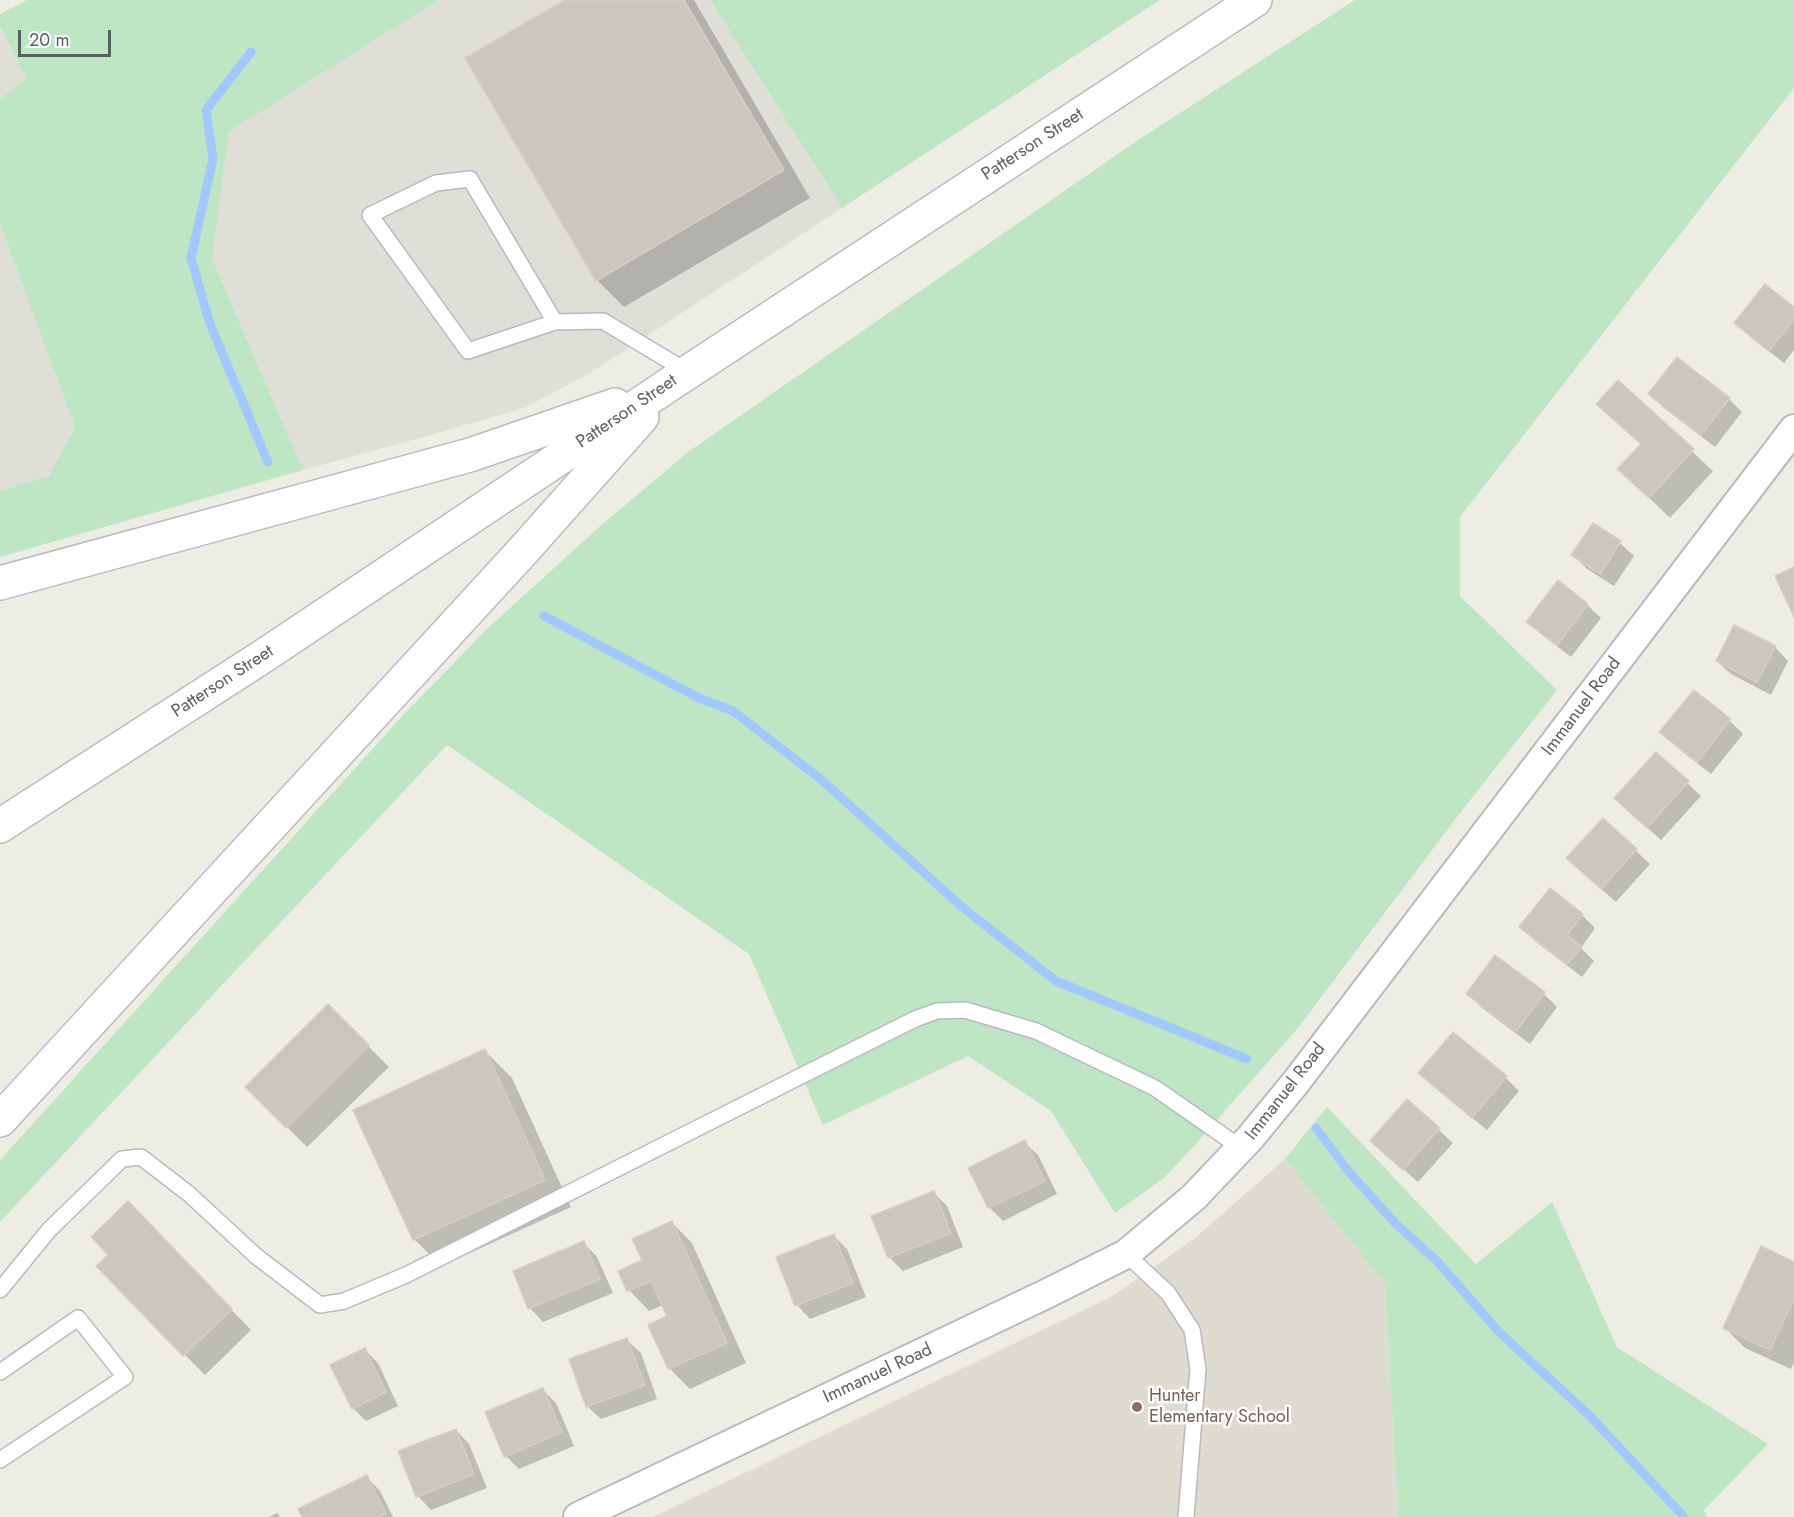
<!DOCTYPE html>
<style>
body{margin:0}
#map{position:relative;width:1794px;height:1517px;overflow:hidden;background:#eeede3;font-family:Jost,sans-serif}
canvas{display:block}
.scale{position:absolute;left:18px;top:30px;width:93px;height:27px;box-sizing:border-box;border:3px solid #5b5e64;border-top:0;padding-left:8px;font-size:18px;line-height:21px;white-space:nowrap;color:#5b5e64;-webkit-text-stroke:4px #fff;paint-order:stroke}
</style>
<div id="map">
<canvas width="1794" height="1517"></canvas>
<div class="scale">20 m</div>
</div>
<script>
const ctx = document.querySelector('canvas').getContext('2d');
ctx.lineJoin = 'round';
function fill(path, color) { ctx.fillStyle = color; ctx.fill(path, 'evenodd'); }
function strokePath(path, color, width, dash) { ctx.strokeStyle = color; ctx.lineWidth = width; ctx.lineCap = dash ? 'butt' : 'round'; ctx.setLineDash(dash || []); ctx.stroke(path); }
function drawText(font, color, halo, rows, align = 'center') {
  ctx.font = font + ' Jost,sans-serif'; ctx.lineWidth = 5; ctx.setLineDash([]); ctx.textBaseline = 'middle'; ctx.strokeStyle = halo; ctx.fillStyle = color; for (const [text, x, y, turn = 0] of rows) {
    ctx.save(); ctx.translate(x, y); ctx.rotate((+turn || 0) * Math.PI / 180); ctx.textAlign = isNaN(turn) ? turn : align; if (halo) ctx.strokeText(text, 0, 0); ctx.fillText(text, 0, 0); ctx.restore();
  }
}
const industrial = new Path2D(`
 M439 0H710L842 208 590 373 524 408 402 443 303 470 212 259 229 132Z
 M0 25 26 78 0 99Z
 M0 224 75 427 49 477 0 491Z`);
const education = new Path2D(`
 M1285 1159 1385 1284 1398 1517H653L1111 1297 1195 1238Z`);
const green = new Path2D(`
 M27 0H439L229 132 212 259 303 470 0 557V491L49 476 75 427 0 224V99L26 78 0 25V14Z
 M710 0H1160L842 208Z
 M1355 0H1794V88L1460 517V596L1557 690 1457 817 1298 1028 1194 1146 1164 1178 1115 1213 1051 1111 968 1056 823 1125 749 954 447 745 0 1222V1160L406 712 488 628 598 528 688 452 1135 142Z
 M1327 1107 1476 1264 1552 1202 1617 1347 1768 1444 1704 1510 1707 1517H1398L1385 1284 1285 1159Z`);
const shadow = new Path2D(`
 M568 0H694L810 198 624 307 597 280Z
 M1794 308V350L1784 363 1749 336 1736 323Z
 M1618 382 1713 471 1670 518 1640 489 1642 445 1619 424Z
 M1650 394 1729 399 1742 412 1715 447 1664 408Z
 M1593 525 1620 543 1634 556 1614 586 1587 569 1573 555Z
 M1558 582 1587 605 1601 618 1571 657 1542 635 1528 622Z
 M1775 647 1788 661 1771 695 1731 674 1717 661Z
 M1694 692 1730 721 1743 734 1711 774 1675 746 1662 732Z
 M1656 754 1701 796 1661 840 1630 812Z
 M1603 820 1650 864 1616 902 1582 872Z
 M1582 915 1595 928 1581 948 1594 961 1582 977 1535 941 1521 927Z
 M1495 957 1544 994 1557 1007 1530 1044 1481 1007 1468 994Z
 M328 1006 389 1067 307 1147 247 1087Z
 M485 1051 512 1078 571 1207 441 1266 414 1239Z
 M1420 1073 1506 1078 1519 1091 1487 1130 1434 1086Z
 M1407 1101 1453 1143 1418 1182 1386 1154Z
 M1024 1142 1038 1155 1057 1194 1003 1221 989 1207 970 1168Z
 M934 1193 947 1206 963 1247 903 1271 889 1257Z
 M148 1223 251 1330 205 1375 185 1355 110 1255Z
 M672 1223 692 1243 746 1363 690 1389 669 1368V1317L663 1305 649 1311 629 1290 643 1261Z
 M834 1236 847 1249 866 1297 810 1319 797 1305Z
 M584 1243 597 1257 613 1293 543 1322 530 1308Z
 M1794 1263V1362L1791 1369 1745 1348 1725 1328Z
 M627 1340 641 1353 657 1399 601 1419 587 1406Z
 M365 1350 378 1363 398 1406 366 1421 353 1408Z
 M542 1389 556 1403 574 1446 519 1469 506 1456Z
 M456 1430 469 1444 487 1488 431 1510 418 1496Z
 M367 1477 380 1491 393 1517H304Z
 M277 1513 280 1517H269Z`);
const stream = new Path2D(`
 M251 52 206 110 213 159 191 258 210 324 268 462
 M544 616 697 697 733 711 823 781 962 907 1056 981 1247 1059
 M1316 1128 1349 1172 1396 1224 1437 1261 1499 1332 1591 1417 1684 1517`);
const building = new Path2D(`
 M565 0H684L784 170 596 281 465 58Z
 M1765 284 1794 307V319L1769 351 1734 323Z
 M1677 357 1730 398 1701 435 1648 394Z
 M1618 380 1694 449 1649 498 1617 469 1641 444 1596 404Z
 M1593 523 1621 541 1600 574 1571 555Z
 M1794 567V617L1775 576Z
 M1558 580 1588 604 1557 645 1526 622Z
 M1734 625 1776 646 1757 682 1716 661Z
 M1694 690 1731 719 1697 762 1659 732Z
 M1656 752 1689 781 1647 828 1614 798Z
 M1603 818 1637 849 1601 889 1566 858Z
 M1550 888 1583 914 1567 935 1582 947 1567 964 1519 927Z
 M1495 955 1545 992 1516 1031 1466 994Z
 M328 1004 369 1045 286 1128 245 1087Z
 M1453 1032 1507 1076 1472 1118 1418 1073Z
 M485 1049 545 1180 413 1240 353 1110Z
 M1407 1099 1440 1128 1403 1170 1370 1141Z
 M1025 1140 1045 1181 988 1208 968 1168Z
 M934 1191 951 1233 888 1258 871 1216Z
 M128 1201 232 1309 183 1356 96 1266 108 1255 91 1237Z
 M672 1221 727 1343 668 1369 648 1325 667 1316 651 1281 627 1291 618 1271 642 1260 632 1239Z
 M834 1234 853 1283 795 1306 776 1257Z
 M584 1241 600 1279 528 1309 513 1271Z
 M1761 1246 1794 1262V1299L1770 1350 1723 1328Z
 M627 1338 645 1385 586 1407 569 1359Z
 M365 1348 386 1392 352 1409 330 1365Z
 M543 1388 562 1432 504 1457 485 1412Z
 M456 1429 474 1474 416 1497 398 1451Z
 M367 1475 386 1514 379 1517H302L298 1509Z`);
const service = new Path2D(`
 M555 322 470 179 436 183 370 215 468 351 555 322 603 321 688 372
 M1126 1254 1168 1293 1192 1330 1198 1369 1186 1517
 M0 1290 49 1230 122 1159 141 1157 189 1194 256 1256 320 1305 344 1301 406 1275 795 1079 915 1019 937 1011 965 1010 1036 1031 1155 1088 1241 1148
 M0 1372 78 1318 125 1377 0 1460`);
const minor = new Path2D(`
 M578 1517 1044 1295 1126 1254 1194 1197 1250 1138 1296 1082 1794 429`);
const secondary = new Path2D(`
 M0 583 470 455 615 405
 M0 826 265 655 673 382 1255 0
 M0 1120 521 553 642 417`);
const markers = [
 [1137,1407,6,"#8d6e63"]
];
const streetNames = [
 ["Patterson Street",1033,145,-33],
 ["Patterson Street",627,412,-34],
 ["Patterson Street",223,682,-33],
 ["Immanuel Road",1582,707,-53],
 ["Immanuel Road",1286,1092,-52],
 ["Immanuel Road",878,1374,-25]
];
const educationNames = [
 ["Hunter",1149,1397],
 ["Elementary School",1149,1418]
];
fill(industrial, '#dfded7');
fill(education, '#dedcd1');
fill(green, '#bfe6c4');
fill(shadow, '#0003');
strokePath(stream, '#a2c9ff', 9);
fill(building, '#c9c7c0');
strokePath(building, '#d3d0c1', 1.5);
strokePath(service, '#b8babf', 18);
strokePath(minor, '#b8babf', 32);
strokePath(secondary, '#b8bbc1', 36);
strokePath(service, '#fff', 15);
strokePath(minor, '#fff', 28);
strokePath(secondary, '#fff', 33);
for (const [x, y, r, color] of markers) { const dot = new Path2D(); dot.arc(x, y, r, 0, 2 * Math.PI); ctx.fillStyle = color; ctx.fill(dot); strokePath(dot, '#fff', 2); }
drawText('18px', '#5b5e64', '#fff', streetNames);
drawText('18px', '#785e54', '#fff', educationNames, 'left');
</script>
